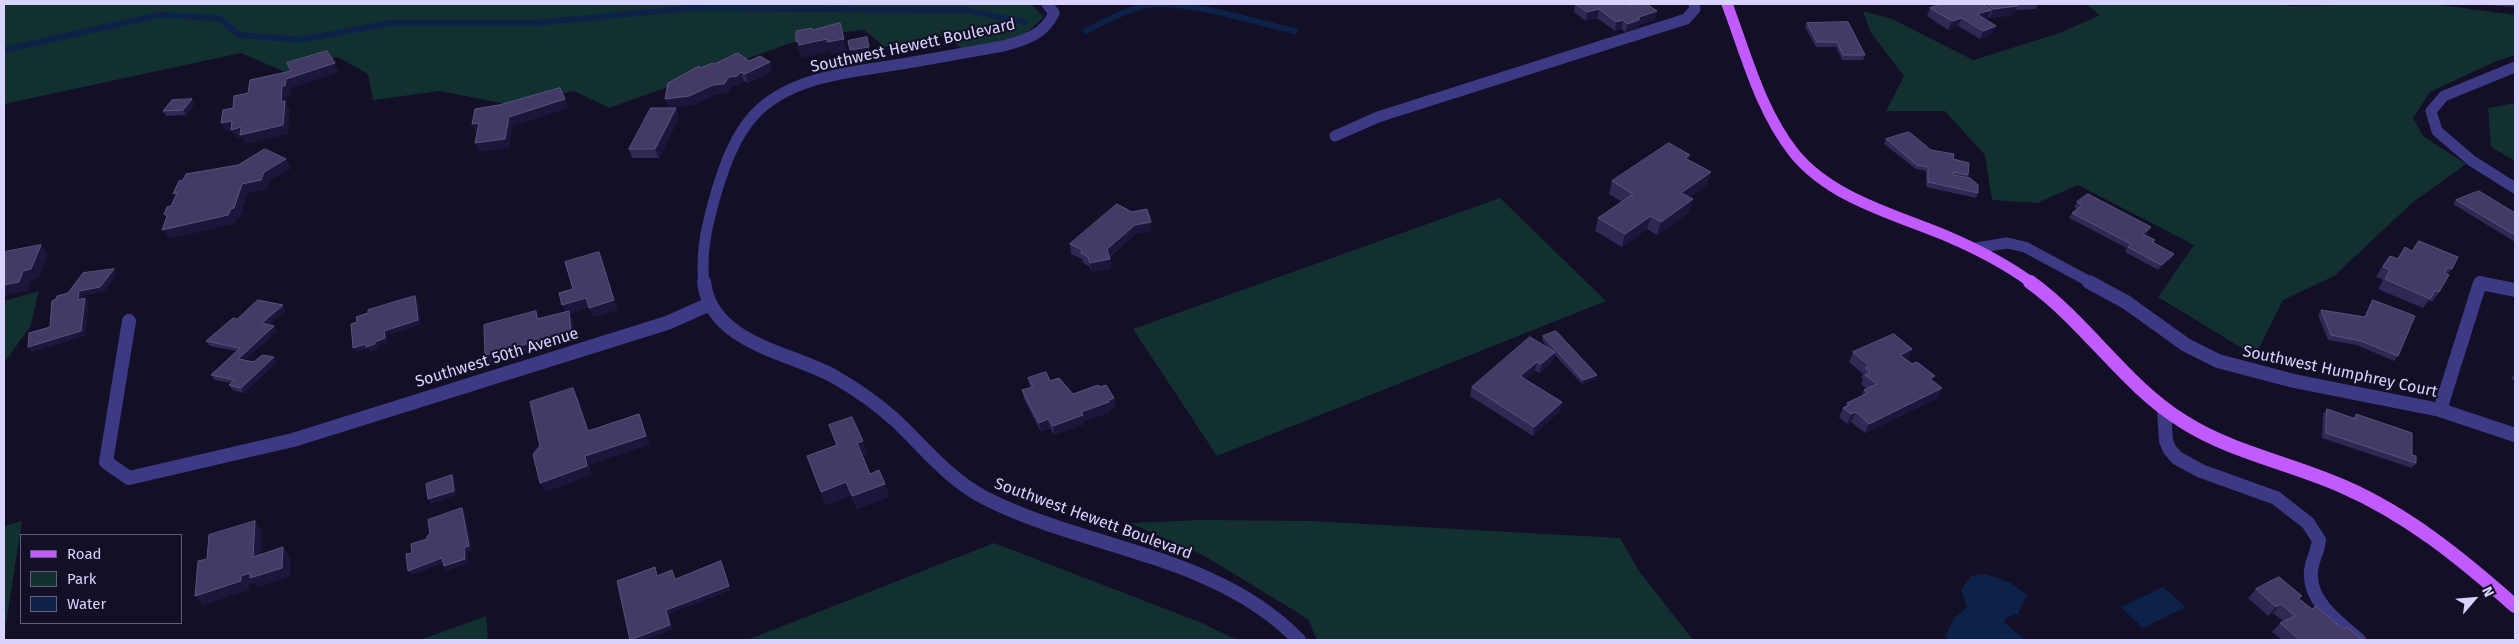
<!DOCTYPE html>
<style>
body{margin:0}
#map{position:relative;width:2519px;height:644px;overflow:hidden;background:#130f26;font-family:"Fira Sans",sans-serif}
canvas{display:block}
.frame{position:absolute;inset:0;border:5px solid #d9d4ff;pointer-events:none}
.legend{position:absolute;left:20px;top:534px;width:162px;height:90px;box-sizing:border-box;background:#130f26;border:1px solid #625e7d;margin:0;padding:6px 9px;list-style:none;font-size:15px;color:#d9d4ff}
.legend li{display:flex;align-items:center;gap:10px;height:25px}
.legend b{width:25px;border:1px solid #625e7d}
.north{position:absolute;left:2449px;top:574px;width:50px;height:50px;-webkit-text-stroke:4px #130f26;paint-order:stroke;rotate:63deg;font-size:14px;font-weight:700;line-height:20px;text-align:center;color:#d9d4ff}
.north::after{content:'';display:block;margin:auto;width:18px;height:22px;background:#d9d4ff;clip-path:polygon(50% 0,100% 100%,50% 72%,0 100%)}
</style>
<div id="map">
<canvas width="2519" height="644"></canvas>
<div class="frame"></div>
<ul class="legend">
<li><b style="height:6px;background:#c25bff"></b>Road</li>
<li><b style="height:14px;background:#12302f"></b>Park</li>
<li><b style="height:14px;background:#0c2248"></b>Water</li>
</ul>
<div class="north">N</div>
</div>
<script>
const ctx = document.querySelector('canvas').getContext('2d');
ctx.lineJoin = 'round';
function fill(path, color) { ctx.fillStyle = color; ctx.fill(path, 'evenodd'); }
function strokePath(path, color, width, dash) { ctx.strokeStyle = color; ctx.lineWidth = width; ctx.lineCap = dash ? 'butt' : 'round'; ctx.setLineDash(dash || []); ctx.stroke(path); }
function drawText(font, color, halo, rows, align = 'center') {
  ctx.font = font + ' "Fira Sans",sans-serif'; ctx.lineWidth = 4; ctx.setLineDash([]); ctx.textBaseline = 'middle'; ctx.strokeStyle = halo; ctx.fillStyle = color; for (const [text, x, y, turn = 0] of rows) {
    ctx.save(); ctx.translate(x, y); ctx.rotate((+turn || 0) * Math.PI / 180); ctx.textAlign = isNaN(turn) ? turn : align; if (halo) ctx.strokeText(text, 0, 0); ctx.fillText(text, 0, 0); ctx.restore();
  }
}
const green = new Path2D(`
 M4 4H1031L1044 17 1021 38 963 50 947 35 885 47 864 30 813 35 609 108 574 91 511 105 440 91 373 100 368 74 338 57 285 72 241 53 4 104Z
 M2085 4H2285L2288 6 2387 4 2441 5 2515 15V55L2494 62 2430 92 2413 118 2423 136 2466 164 2413 202 2334 276 2283 300 2255 356 2158 297 2194 245 2078 185 2037 203 1992 200 1985 155 1945 111H1886L1904 76 1871 33 1863 11 1892 19 1973 60 2060 33 2100 15Z
 M2515 103V161L2491 147 2488 108Z
 M1500 198 1606 301 1217 456 1133 329Z
 M39 291 30 327 4 363V301Z
 M1199 520 1312 521 1620 538 1639 571 1693 640H1317L1308 619 1203 555 1130 523Z
 M22 521 4 636V526Z
 M994 543 1202 623 1237 640H747Z
 M486 616 488 640H420Z`);
const water = new Path2D(`
 M1986 574 2011 583 2027 595 2018 614 2008 617 2004 622 2025 640H1949L1946 635 1954 618 1967 607 1961 590 1971 576Z
 M2163 587 2186 607 2143 628 2121 607Z`);
const stream = new Path2D(`
 M1086 31C1105 21 1137 4 1158 4 1200 4 1254 22 1295 31
 M4 50 159 15 219 18 239 35 300 40 390 23H536L690 8 965 10 1025 22`);
const minorFar1 = new Path2D(`
 M2515 67 2444 96 2431 111 2437 131 2472 161 2515 188
 M1335 136 1378 117 1686 19 1695 9 1694 4
 M1976 248 2007 243 2025 247 2092 283
 M704 283C700 251 708 221 717 190 725 164 735 136 754 115 790 76 852 72 902 64 936 58 969 52 1003 46 1025 40 1044 35 1054 13L1047 4`);
const minor = new Path2D(`
 M704 282C711 344 791 352 835 377 856 389 876 403 894 419 923 446 948 479 985 498 1087 550 1216 554 1299 640
 M2089 282 2126 302 2186 345 2218 361 2294 381 2440 410 2515 435
 M129 321 106 462 129 478 293 440 667 323 710 304
 M2164 409 2166 441 2170 450 2177 458 2201 471 2276 498 2308 523 2319 540C2318 551 2312 560 2311 571 2308 601 2339 623 2359 640
 M2440 410 2480 283 2515 290`);
const majorFar1 = new Path2D(`
 M1727 4C1746 54 1760 110 1794 153 1831 199 1897 215 1949 237 1979 250 2006 264 2032 283`);
const major = new Path2D(`
 M2030 282C2087 323 2124 385 2184 422 2231 452 2290 463 2342 486 2407 514 2462 559 2515 606`);
const wall = new Path2D(`
 M1575 4 1655 20 1638 25 1637 29 1626 32 1621 29 1615 31 1597 18 1586 21 1574 12Z
 M1942 4H2038L2036 9 2016 10 2014 15 1990 18 1988 17V19H1985L1992 35 1980 39 1958 26 1948 30 1927 16 1930 8Z
 M2475 4H2515V6L2514 7Z
 M1807 23 1865 55 1863 60H1842L1836 47H1816L1805 27Z
 M749 61 772 71 748 83 744 81 740 85 732 86 727 93 716 94 693 105 701 68 714 64Z
 M195 103 186 115 166 116 163 111Z
 M679 117 659 158H632L629 149Z
 M1886 139 1931 150 1968 175 1967 178 1978 193 1976 198 1926 187V171L1916 169 1884 144Z
 M1689 160 1707 185 1690 197 1689 212 1657 235 1647 229 1622 247 1595 231 1598 218 1622 202 1609 194 1612 181Z
 M2456 200 2515 213V242L2453 204Z
 M2077 202 2148 232 2145 235 2155 240 2153 243 2174 254 2171 259 2158 270 2125 252 2127 248 2069 218 2072 213 2078 209 2074 207Z
 M1152 231 1135 234 1110 257 1111 269 1091 272 1089 266 1083 263 1082 259 1071 254 1070 244Z
 M2419 241 2452 269 2447 274 2439 292 2432 302 2429 300 2423 308 2378 289 2383 280 2376 277 2383 265 2390 256 2397 259 2405 247 2412 251Z
 M2373 300 2398 356 2394 361 2357 345 2328 340 2318 315 2321 310 2364 317 2370 305Z
 M286 310 269 325 277 331 245 360 254 362 274 357 277 362 244 393 233 390 229 385 231 383 215 380 211 375 237 351 210 346 206 341 237 319Z
 M1543 336 1595 379 1582 384 1554 354 1553 361 1540 373 1535 371 1525 380 1562 402 1560 411 1533 436 1470 396 1472 387 1549 349 1542 340Z
 M1912 349 1908 358 1906 359 1942 388 1938 398 1865 433 1851 422 1847 424 1839 417 1843 408 1845 407 1847 403 1861 396 1864 390 1867 389 1861 384 1863 379 1861 377 1863 374 1849 362 1853 352Z
 M2515 373V381L2511 379Z
 M1028 378 1050 381 1073 394 1100 387 1114 398 1115 408 1110 409V412L1084 421V424L1054 435 1050 428 1041 432 1024 399 1022 390 1030 388Z
 M2327 409 2353 418 2356 414 2412 455 2416 463 2412 468 2322 438 2323 414Z
 M829 425 867 454 862 456 870 474 885 484 889 497 857 509 851 495 826 505 807 456 836 445Z
 M2256 589 2300 599 2312 609 2363 640H2282L2272 632 2280 623 2283 621 2273 613 2268 616 2248 598Z`);
const shadedWall = new Path2D(`
 M2018 6 2014 15 1990 18 1993 9Z
 M1599 9 1597 18 1586 21 1587 12Z
 M1991 10 1988 19 1974 23 1977 14Z
 M1657 11 1655 20 1638 25 1637 29 1626 32 1627 24 1639 17Z
 M1962 18 1958 26 1948 30 1952 21Z
 M1623 20 1621 29 1615 31 1616 22Z
 M1996 26 1992 35 1980 39 1983 31Z
 M827 39 830 51 802 58 801 54H799L796 42H815Z
 M844 39 847 51 831 54 827 42Z
 M869 47 871 52 851 55 850 50Z
 M770 62 772 71 748 83 745 74Z
 M335 63 339 72 291 88 290 95H287V105L290 110 288 134 246 144 242 137 237 139 232 131 227 132 221 123 232 121 281 102 282 86 286 79Z
 M741 72 744 81 740 85 732 86 727 93 716 94 693 105 668 108 665 99 729 77Z
 M192 99 195 103 186 115 183 110Z
 M565 99 568 108 513 126 509 148 479 152 475 143 509 117Z
 M676 108 679 117 659 158 655 149Z
 M479 123 484 132 476 133 472 124Z
 M1690 155 1687 167 1685 158Z
 M286 159 292 168 270 181 267 189 248 193 240 218H237L234 224 169 239 162 230Z
 M1711 172 1707 185 1678 206 1681 193Z
 M1693 199 1689 212 1657 235 1661 222Z
 M1651 216 1647 229 1622 247 1625 234Z
 M1151 222 1152 231 1135 234 1108 258 1107 249 1135 225Z
 M2151 227 2148 232 2140 238 2143 234Z
 M41 245 48 254 39 278 31 280 27 291 4 296V285L23 271Z
 M599 252 603 261 618 310 593 317 589 308Z
 M2174 254 2171 259 2158 270 2161 265Z
 M1110 259 1111 269 1091 272 1090 263Z
 M114 269 117 274 104 292 82 296V305L78 300 79 291Z
 M415 296 418 301 421 325 387 335 388 343 378 346V349L370 352 368 349 356 352 353 348 375 342Z
 M85 298 89 303 85 336 32 352 28 347Z
 M586 298 590 307 570 314 573 320 575 341 490 364 485 355 567 315 562 305Z
 M283 305 286 310 266 328 262 323Z
 M536 311 541 320 537 319Z
 M274 326 277 331 241 364 238 359Z
 M1912 349 1908 358 1896 364 1900 355Z
 M1555 352 1553 361 1540 373 1541 364Z
 M274 357 277 362 244 393 241 388Z
 M1537 362 1535 371 1519 386 1520 376Z
 M1597 375 1595 379 1582 384 1583 380Z
 M573 388 578 397 592 441 588 431Z
 M1942 388 1938 398 1865 433 1869 424Z
 M1114 398 1115 408 1110 409V412L1084 421V424L1054 435 1053 426 1081 412Z
 M1562 402 1560 411 1533 436 1534 427Z
 M1856 412 1851 422 1847 424 1851 414Z
 M639 414 643 423 650 445 589 465 592 475 545 492 540 483 585 456Z
 M1048 419 1050 428 1041 432 1039 423Z
 M863 441 867 454 861 456 857 443Z
 M452 475 455 480 457 495 431 504 428 499Z
 M846 482 851 495 826 505 821 492Z
 M885 484 889 497 857 509 852 496Z
 M462 508 465 513 472 551 467 553 469 563 447 571 444 566 464 548Z
 M255 521 262 530 261 566 253 557Z
 M283 547 290 556V577L257 587 254 583 249 585V590L203 605 195 596 241 576Z
 M442 558 446 563 412 575 408 571Z
 M721 561 731 590 669 614 673 630 644 640H630Z
 M2281 604 2273 613 2268 616 2276 607Z`);
const building = new Path2D(`
 M1576 4H1627L1630 6 1637 4H1647L1657 11 1639 17V20L1627 24 1623 20 1616 22 1599 9 1587 12Z
 M1942 4H1982L1991 10 1977 14 1996 26 1983 31 1962 18 1952 21 1930 8Z
 M1987 4H2015L2018 6 1993 9Z
 M1848 22 1865 55H1843L1837 42H1817L1807 23Z
 M840 23 844 39 827 42V39L799 45 798 41 796 42V31L812 28V30Z
 M867 37 869 47 850 50 848 41Z
 M327 51 335 63 286 79 285 86H282L281 102 285 101 283 125 240 135 241 127 231 130 232 121 221 123 223 110 233 108 234 96 248 93 250 80 291 71 287 63Z
 M738 53 749 61 760 56 770 62 745 74 741 72 737 76 729 77 724 84 713 85 689 96 665 99 668 83 699 66 701 68 712 63 714 64Z
 M560 88 565 99 509 117 505 139 475 143 479 123 472 124 475 109 499 105Z
 M192 99 183 110 163 111 172 100Z
 M651 108H676L655 149H629Z
 M1909 132 1931 150 1954 154 1953 159 1969 163 1968 175 1953 172V175L1970 178 1978 185V193L1928 182V167L1917 165 1886 139Z
 M1669 143 1690 155 1685 158 1711 172 1681 193 1693 199 1661 222 1651 216 1625 234 1598 218 1633 194 1612 181Z
 M265 149 286 159 264 172 261 180 242 184 234 208 231 209 228 215 162 230 167 216 164 214 167 207 171 206 177 193 173 194 179 181 183 180 186 174 238 165Z
 M2479 191 2515 213V235L2456 200Z
 M2088 194 2151 227 2143 234 2155 240 2152 242 2174 254 2161 265 2128 247 2131 244 2072 213 2082 205 2077 202Z
 M1117 204 1132 212 1147 209 1151 222 1135 225 1107 249 1110 259 1090 263 1088 257 1081 253 1082 250 1070 244Z
 M2419 241 2458 257 2452 269 2448 267 2444 273 2449 275 2439 292 2435 290 2430 299 2385 279 2390 270 2383 267 2390 256 2398 259 2405 247 2412 251Z
 M41 245 31 269 23 271 19 282 4 285V252Z
 M599 252 614 300 589 308 586 298 562 305 559 293 573 289 565 262Z
 M114 269 100 287 79 291 78 300 85 298 81 331 28 347 29 333 50 327 52 301 56 299 57 296 68 293 83 273Z
 M415 296 418 320 384 331 385 338 375 342V344L366 347V344L353 348 351 324 357 322 356 317 368 313V310Z
 M258 300 283 305 262 323 274 326 238 359 254 362 262 355 274 357 241 388 229 385 235 380 211 375 240 348 206 341 233 318 237 319Z
 M2373 300 2415 316 2398 356 2361 341 2331 335 2321 310 2365 317Z
 M536 311 537 319 569 311 571 332 485 355 484 325Z
 M1556 331 1597 375 1583 380 1543 336Z
 M1894 334 1912 349 1900 355 1912 364 1917 362 1935 376 1930 379 1942 388 1869 424 1856 412 1851 414 1843 408 1849 405 1847 403 1868 393 1864 390 1877 384 1865 375 1870 372 1865 368 1869 366 1853 352Z
 M1530 337 1555 352 1541 364 1537 362 1520 376 1562 402 1534 427 1472 387Z
 M1046 372 1050 381 1059 378 1073 394 1098 385 1100 387 1106 385 1114 398 1109 400V402L1081 412 1083 415 1053 426 1048 419 1039 423 1022 390 1033 387 1028 378Z
 M573 388 588 431 639 414 646 436 585 456 587 466 540 483 533 454 540 446 530 402Z
 M2327 409 2356 419V414L2412 433V455L2416 456V463L2326 433Z
 M852 417 863 441 857 443 870 474 879 470 885 484 852 496 846 482 821 492 807 456 837 445 829 425Z
 M452 475 454 491 428 499 426 484Z
 M462 508 469 546 464 548 465 559 444 566 442 558 408 571 406 554 412 553 411 544 427 539V536L430 534 428 520Z
 M255 521 253 557 283 547 282 568 250 578V573L241 576V581L195 596 198 561 207 559 209 535Z
 M721 561 729 586 666 610 670 625 630 640 617 581 655 567 657 576 672 570 675 579Z
 M2279 577 2302 596 2298 598 2312 609 2316 606 2343 629 2347 627 2363 640H2300L2280 623 2295 616 2281 604 2276 607 2256 589Z`);
const streetNames = [
 ["Southwest Hewett Boulevard",913,46,-12],
 ["Southwest 50th Avenue",497,358,-17],
 ["Southwest Humphrey Court",2340,372,12],
 ["Southwest Hewett Boulevard",1093,519,20]
];
fill(green, '#12302f');
fill(water, '#0c2248');
strokePath(stream, '#0c2248', 6);
strokePath(minorFar1, '#3d3a85', 11);
strokePath(minor, '#3d3a85', 14);
strokePath(majorFar1, '#c25bff', 11);
strokePath(major, '#c25bff', 14);
fill(wall, '#312854');
fill(shadedWall, '#1d163a');
fill(building, '#433a66');
strokePath(building, '#5a527e', 1);
drawText('16px', '#d9d4ff', '#130f26', streetNames);
</script>
